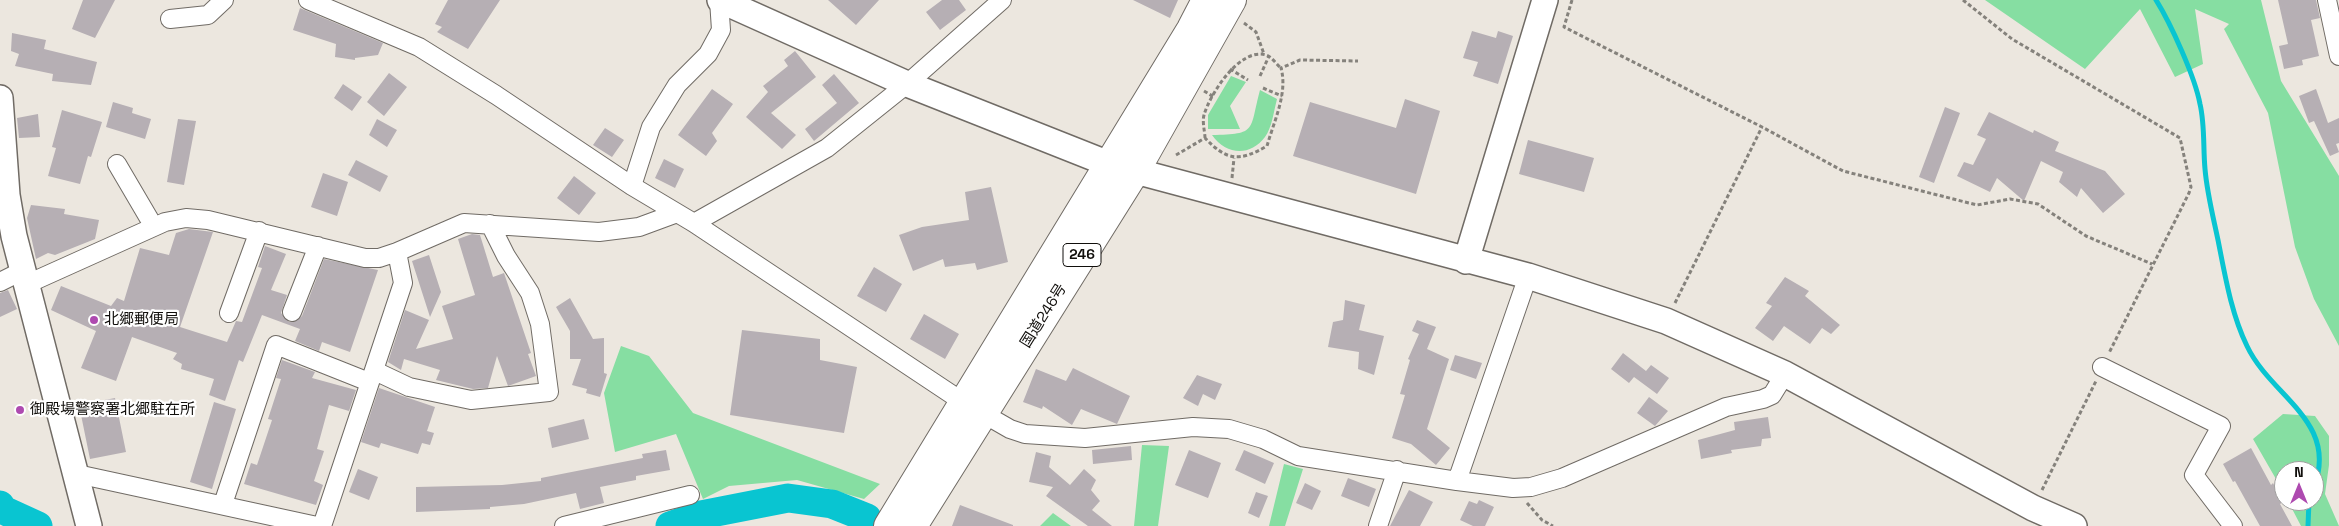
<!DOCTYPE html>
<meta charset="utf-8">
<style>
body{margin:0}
#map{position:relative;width:2339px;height:526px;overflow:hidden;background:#ece7df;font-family:"Space Grotesk",sans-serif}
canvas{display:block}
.north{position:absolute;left:2274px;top:461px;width:50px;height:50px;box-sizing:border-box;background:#fff;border:1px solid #a09f9e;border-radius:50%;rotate:0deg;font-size:14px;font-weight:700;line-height:20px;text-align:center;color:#110f0c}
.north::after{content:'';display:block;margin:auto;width:18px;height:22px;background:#ae4ab0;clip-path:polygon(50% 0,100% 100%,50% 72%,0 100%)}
</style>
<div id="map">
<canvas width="2339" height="526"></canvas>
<div class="north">N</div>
</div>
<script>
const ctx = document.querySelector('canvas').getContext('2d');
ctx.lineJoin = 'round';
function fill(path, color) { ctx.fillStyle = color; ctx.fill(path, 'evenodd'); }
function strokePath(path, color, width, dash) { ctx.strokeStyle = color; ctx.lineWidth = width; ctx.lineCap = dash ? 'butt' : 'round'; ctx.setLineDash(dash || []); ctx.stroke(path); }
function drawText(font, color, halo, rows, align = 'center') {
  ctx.font = font + ' "Space Grotesk","Noto Sans JP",sans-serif'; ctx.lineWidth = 4.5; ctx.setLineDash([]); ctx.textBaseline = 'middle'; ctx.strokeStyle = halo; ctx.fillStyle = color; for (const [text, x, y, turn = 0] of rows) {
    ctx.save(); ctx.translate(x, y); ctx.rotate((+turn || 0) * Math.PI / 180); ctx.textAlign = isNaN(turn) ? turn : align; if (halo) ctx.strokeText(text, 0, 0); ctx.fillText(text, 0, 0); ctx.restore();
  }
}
const green = new Path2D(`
 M1985 0H2261L2281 81 2339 176V346L2314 299 2295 247 2268 113 2224 29 2229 24 2195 9 2203 64 2175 77 2140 9 2085 69Z
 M1231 76 1246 82 1230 106 1240 129H1208V115Z
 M1260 90 1277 99C1274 110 1272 128 1265 137 1250 157 1226 155 1212 135 1258 134 1249 131 1260 90Z
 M621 346 649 356 693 413 880 484 864 499 797 480 729 486 703 499 676 434 615 452 604 393Z
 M2283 414 2315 416 2329 436V465L2325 494 2339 526H2301L2288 501H2314V471H2284V493L2253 439Z
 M1142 445 1169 446 1158 526H1134Z
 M1284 464 1303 469 1285 526H1269Z
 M1053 513 1071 526H1040Z`);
const stream = new Path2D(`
 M2156 0C2171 24 2195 77 2200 104 2205 125 2203 148 2205 169 2207 193 2213 216 2218 240 2225 275 2231 313 2247 346 2271 397 2339 421 2314 487
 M2308 526 2309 501`);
const river = new Path2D(`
 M0 505 3 510 38 526
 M670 526 701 515 788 498 832 504 867 518 870 526`);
const building = new Path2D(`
 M83 0H115L95 38 72 29Z
 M448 0H500L468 49 437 32 442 27 435 24Z
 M828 0H879L856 25Z
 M942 0H959L966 10 940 30 926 12Z
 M1133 0H1178L1170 18Z
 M2278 0H2316L2320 18 2311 20 2319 56 2302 60 2303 65 2284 69 2279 46 2288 44Z
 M300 8 383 43 378 55 355 58V60L335 57 336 44 293 30Z
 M1472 31 1496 38 1498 31 1513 36 1498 84 1473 76 1478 62 1463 58Z
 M12 33 46 40 44 49 97 62 91 85 52 81 53 74 15 66 19 54 11 51Z
 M795 51 816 77 771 113 796 135 782 149 746 117 768 92 763 86 788 66 784 60Z
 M389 73 407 87 384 116 367 102Z
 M834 74 859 103 814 141 805 129 837 103 822 85Z
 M343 84 362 97 352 111 334 98Z
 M712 89 733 104 712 133 717 141 706 156 678 135Z
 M2316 89 2328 123 2339 118V143L2336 144 2339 152 2330 156 2314 121 2309 123 2299 96Z
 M1405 99 1440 111 1416 194 1293 156 1310 102 1396 128Z
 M113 102 133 108 132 113 151 119 145 139 106 127Z
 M1945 107 1960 113 1934 183 1919 177Z
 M62 110 102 122 91 157 88 156 80 184 48 176 56 148 52 147Z
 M1989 112 2033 133 2034 130 2059 142 2055 151 2105 171 2125 194 2103 213 2081 188 2077 197 2059 182 2063 172 2041 161 2024 201 1997 178 1990 192 1957 176 1964 162 1973 165 1986 139 1977 135Z
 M38 114 40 137 19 138 17 118Z
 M178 119 196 121 184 185 167 182Z
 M377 119 397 130 387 147 369 135Z
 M605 128 624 140 612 157 593 145Z
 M1528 140 1594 158 1584 192 1519 174Z
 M664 159 684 169 675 188 655 178Z
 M356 160 388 176 380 192 348 175Z
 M323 173 348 182 337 216 311 207Z
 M574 176 596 193 579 215 557 198Z
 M991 187 1008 262 977 270 975 263 945 267 943 259 913 271 899 235 922 227 969 220 965 192Z
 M31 205 65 209 64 214 99 220 95 239 55 255 48 253 36 259 27 218Z
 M189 229 213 232 180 327 227 342 236 321 242 322 262 268 258 267 265 246 286 254 271 290 287 295 281 313 289 322H294L302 316 324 259 378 270 350 352 322 342 319 351 295 341 300 329 262 315 243 362 239 360 225 401 209 395 214 379 181 369 182 364 173 359 177 353 132 337 116 381 81 368 96 331 51 310 61 286 111 306 117 298 124 301 140 248 169 255 176 233Z
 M472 234 480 235 493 277 504 273 531 353 528 354 536 376 508 386 497 356 488 388 473 389 436 380 440 370 404 359 401 370 388 362 405 310 429 320 416 349 453 339 442 306 475 295 458 239Z
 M429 255 441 292 430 317 412 261Z
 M874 267 902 284 886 312 857 296Z
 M1785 277 1809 291 1805 296 1840 325 1831 334 1822 328 1810 344 1784 326 1773 341 1755 328 1772 306 1766 303Z
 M8 290 17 309 0 317V293Z
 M570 298 593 339 604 338V373L607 374 600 397 586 393 587 389 572 385 581 359H570V331L556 307Z
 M1345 300 1365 305 1359 330 1384 336 1374 375 1358 369 1359 352 1328 347 1333 322 1343 320Z
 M924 314 959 334 945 359 910 339Z
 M1417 320 1436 327 1427 349 1449 359 1427 429 1450 448 1436 465 1411 444 1392 438 1405 395 1400 394 1410 360 1408 359 1419 334 1412 331Z
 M742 330 820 339V360L857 367 844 433 730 415Z
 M1623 353 1646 371 1651 365 1669 378 1657 394 1634 377 1629 383 1611 369Z
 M1455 355 1482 363 1476 379 1450 370Z
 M282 360 315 372 312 378 356 390 349 411 329 405 317 449 324 451 314 481 323 485 316 505 244 484 251 463 257 465 272 420 268 419 281 379 276 378Z
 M1073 368 1130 396 1117 424 1081 409 1072 425 1043 406 1042 409 1023 402 1036 369 1066 381Z
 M1197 375 1222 384 1215 400 1203 394 1198 406 1183 398Z
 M379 388 435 407 427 431 434 433 430 445 422 443 418 454 381 443 379 448 361 442Z
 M1649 397 1668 411 1655 426 1637 413Z
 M115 398 126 452 90 459 79 405Z
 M214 402 236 409 212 489 190 482Z
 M1768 417 1771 438 1762 439 1761 446 1731 450 1732 453 1701 459 1698 440 1735 430 1734 422Z
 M584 419 589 439 552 448 548 428Z
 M1131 446 1132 460 1093 464 1092 450Z
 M2251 448 2271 485 2273 483 2283 502 2280 504 2292 526H2260L2235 481 2233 482 2223 464Z
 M666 450 670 470 636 476V480L600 487 604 503 580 509 576 493 524 504 490 507V509L416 512V487L502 485 541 481V478L643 458 642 454Z
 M1189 450 1221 463 1208 498 1175 485Z
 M1244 450 1274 463 1265 484 1235 470Z
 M1036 452 1051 456 1049 467 1070 485 1084 469 1096 480 1091 490 1100 501 1092 510 1112 526H1088L1046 496 1053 487 1029 482Z
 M358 469 378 477 369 500 349 492Z
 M1348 478 1376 489 1369 507 1341 496Z
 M1305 483 1321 491 1312 510 1296 503Z
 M1409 490 1433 502 1420 526H1390Z
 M1256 492 1268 496 1259 518 1248 513Z
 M1479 500 1494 507 1485 526H1473L1460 520 1469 501 1477 504Z
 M960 505 1013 525V526H952Z`);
const path = new Path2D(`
 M1572 0 1564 27 1762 127 1843 171 1977 205 2010 199 2038 204 2086 236 2152 264
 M1963 0 2012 39 2180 138 2191 187 2189 193 2109 353
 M1244 23 1256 32 1264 54
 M1230 69 1248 80
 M1260 76 1269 56
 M1263 88 1282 96
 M1204 91 1214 97
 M1205 138C1205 132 1202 122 1204 115 1210 94 1240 47 1266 55 1272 57 1276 64 1281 68
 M1176 155 1205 138C1227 161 1239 162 1267 146 1274 121 1288 93 1281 68L1300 60 1358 61
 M1232 178 1234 158
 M1675 303 1762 127
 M2042 490 2096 381
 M1527 503 1542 520 1553 526`);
const street = new Path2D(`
 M308 0 419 47 496 95 632 186 694 223 963 402 1010 429 1025 434 1085 438 1193 427 1229 429 1263 439 1298 456 1457 481 1513 488 1531 487 1562 478 1726 407 1763 399 1772 395 1785 374
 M2327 0 2339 56
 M170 19 208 15 224 0
 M117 164 154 227
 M632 186 651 127 677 85 708 54 721 30 719 0
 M694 223 827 148 907 84 1002 0
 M0 282 22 271
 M25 285 165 222 186 218 208 220 365 258H379L397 252 464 223 599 232 639 227 677 213
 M292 312 318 246
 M229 313 259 231
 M2102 367 2221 426 2194 475 2233 526
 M375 371 409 387 471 400 549 392 540 324 530 293 506 256 490 224
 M77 474 317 526
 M1457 481 1528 276
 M223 504 276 345 369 382
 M322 526 403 283 397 252
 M564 526 690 495
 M1378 526 1397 470`);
const secondary = new Path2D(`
 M720 0 907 84 1109 164 1528 276 1666 321 1785 374 2033 508 2074 526
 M0 98 7 195 14 236 89 526
 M1466 261 1545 0`);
const highway = new Path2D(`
 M888 526 1191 29 1206 0
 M913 526 1135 172 1232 0`);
const markers = [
 [94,320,5,"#ae4ab0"],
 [20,410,5,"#ae4ab0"]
];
const shields = [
 [1082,255,38]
];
const shieldNames = [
 ["246",1082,255]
];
const streetNames = [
 ["国道246号",1044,316,-58]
];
const poiNames = [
 ["北郷郵便局",104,320],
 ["御殿場警察署北郷駐在所",30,410]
];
fill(green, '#86dea2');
strokePath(stream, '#09c5d1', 5);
strokePath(river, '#09c5d1', 29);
fill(building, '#b6afb4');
strokePath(street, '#706b65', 20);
strokePath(secondary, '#706b65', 28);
strokePath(highway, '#706b65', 30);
strokePath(path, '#85827c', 3, [4, 2.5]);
strokePath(street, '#fff', 18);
strokePath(secondary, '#fff', 25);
strokePath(highway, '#fff', 28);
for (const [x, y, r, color] of markers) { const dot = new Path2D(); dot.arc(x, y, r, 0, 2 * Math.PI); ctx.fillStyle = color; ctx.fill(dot); strokePath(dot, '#fff', 2); }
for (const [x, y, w] of shields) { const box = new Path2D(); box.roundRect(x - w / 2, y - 11.5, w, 23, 4); ctx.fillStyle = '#fff'; ctx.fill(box); strokePath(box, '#110f0c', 1); }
drawText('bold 14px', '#110f0c', null, shieldNames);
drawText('15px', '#110f0c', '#fff', streetNames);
drawText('15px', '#110f0c', '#fff', poiNames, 'left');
</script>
